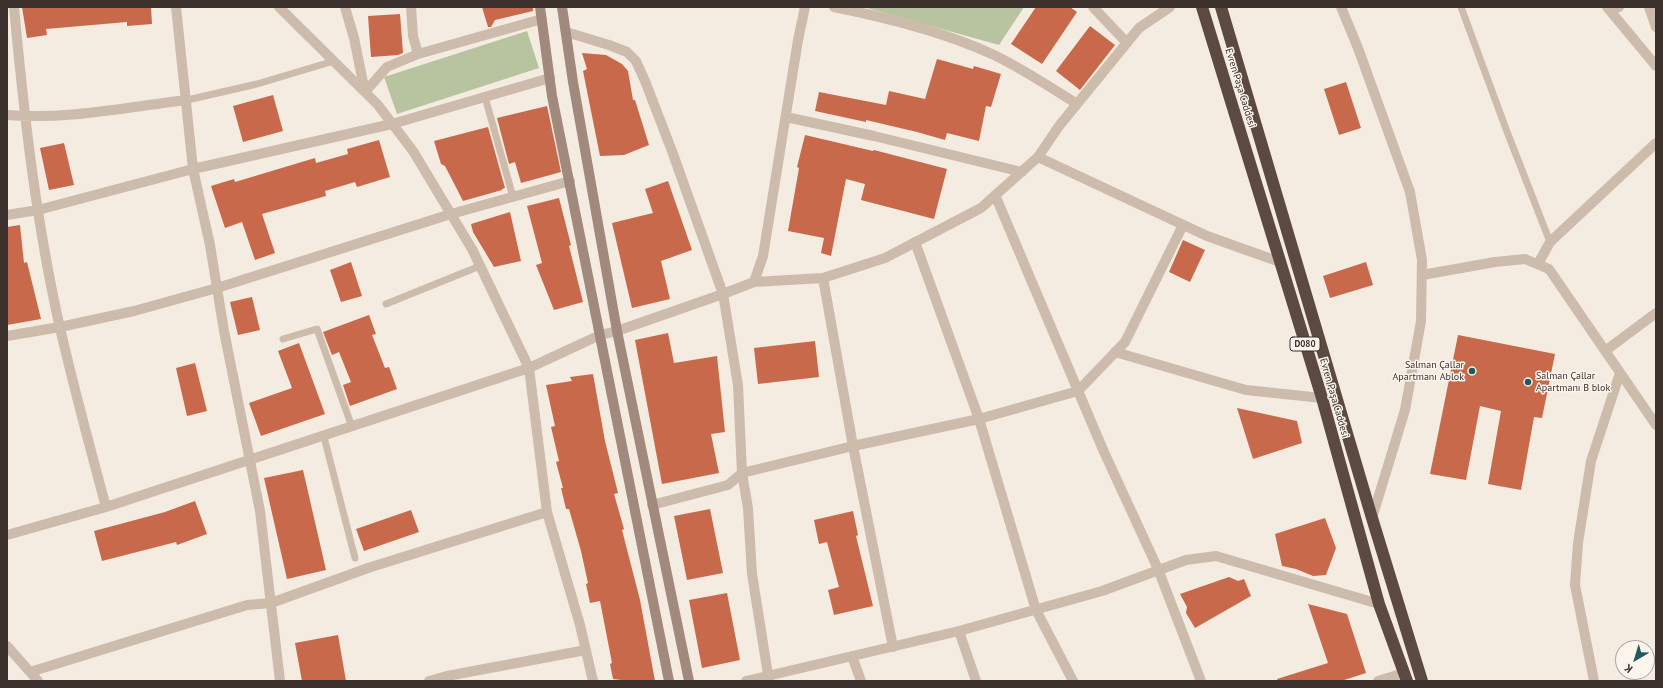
<!DOCTYPE html>
<meta charset="utf-8">
<style>
body{margin:0}
#map{position:relative;width:1663px;height:688px;overflow:hidden;background:#f4ebe1;font-family:"PT Sans",sans-serif}
canvas{display:block}
.frame{position:absolute;inset:0;border:8px solid #3b302b;pointer-events:none}
.north{position:absolute;left:1615px;top:640px;width:40px;height:40px;box-sizing:border-box;background:#fbf5ee;border:1px solid #aea6a0;border-radius:50%;rotate:218deg;font-size:11px;font-weight:700;line-height:16px;text-align:center;color:#3b302b}
.north::after{content:'';display:block;margin:auto;width:14px;height:18px;background:#1f5a5e;clip-path:polygon(50% 0,100% 100%,50% 72%,0 100%)}
</style>
<div id="map">
<canvas width="1663" height="688"></canvas>
<div class="frame"></div>
<div class="north">K</div>
</div>
<script>
const ctx = document.querySelector('canvas').getContext('2d');
ctx.lineJoin = 'round';
function fill(path, color) { ctx.fillStyle = color; ctx.fill(path, 'evenodd'); }
function strokePath(path, color, width, dash) { ctx.strokeStyle = color; ctx.lineWidth = width; ctx.lineCap = dash ? 'butt' : 'round'; ctx.setLineDash(dash || []); ctx.stroke(path); }
function drawText(font, color, halo, rows, align = 'center') {
  ctx.font = font + ' "PT Sans",sans-serif'; ctx.lineWidth = 3; ctx.setLineDash([]); ctx.textBaseline = 'middle'; ctx.strokeStyle = halo; ctx.fillStyle = color; for (const [text, x, y, turn = 0] of rows) {
    ctx.save(); ctx.translate(x, y); ctx.rotate((+turn || 0) * Math.PI / 180); ctx.textAlign = isNaN(turn) ? turn : align; if (halo) ctx.strokeText(text, 0, 0); ctx.fillText(text, 0, 0); ctx.restore();
  }
}
const green = new Path2D(`
 M863 7H1024L999 45Z
 M527 31 539 68 397 114 384 77Z`);
const building = new Path2D(`
 M22 7H151L152 24 127 26V22L46 29 47 35 27 38Z
 M482 7H533V11L495 20 491 27H488Z
 M1036 7H1070L1077 12 1042 64 1011 44Z
 M400 14 403 53 398 55 371 57 368 16Z
 M1090 26 1115 45 1080 90 1056 71Z
 M582 53 606 55 622 64 628 71 633 100H635L649 145 624 155 600 156 583 71 587 69Z
 M937 59 973 69 974 66 1001 74 991 107 986 106 979 141 947 133 945 140 917 132 866 120V122L815 111 819 92 886 105 889 91 925 99Z
 M1346 82 1361 128 1339 135 1324 89Z
 M273 95 283 131 243 142 233 106Z
 M547 106 561 172 521 183 515 162 509 164 497 118Z
 M488 127 505 188 502 189V190L463 201 445 166 441 164 434 141Z
 M805 135 873 151 874 150 947 169 934 219 861 200 865 184 846 179 831 256 821 253 824 238 788 231 799 168 797 167Z
 M379 140 390 177 357 187 355 182 325 191 326 196 262 214 275 253 255 260 242 222 225 228 211 186 234 179 235 182 315 158 316 163 348 154 347 149Z
 M64 143 74 185 49 190 40 148Z
 M668 181 692 250 661 261 670 299 632 308 612 223 653 213 645 189Z
 M559 198 571 245 569 246 583 302 554 310 536 265 542 263 527 206Z
 M510 212 521 261 494 267 473 232 471 224Z
 M20 225 24 263 27 262 41 319 7 325V227Z
 M1183 240 1205 250 1190 282 1169 272Z
 M351 262 362 296 341 302 330 270Z
 M1366 262 1373 285 1330 298 1323 276Z
 M252 297 260 330 238 335 230 302Z
 M369 315 376 334 372 335 385 368 389 367 397 389 350 406 343 385 351 382 339 352 332 355 323 332Z
 M668 333 674 363 717 356 725 432 711 434 719 473 662 484 635 340Z
 M1458 335 1555 354 1542 418 1534 417 1521 490 1488 484 1501 411 1480 406 1466 480 1430 474Z
 M815 341 819 377 758 384 754 348Z
 M299 343 325 414 261 436 249 403 292 388 278 351Z
 M195 363 207 411 187 416 176 368Z
 M593 374 605 441 618 493 614 494 624 529 622 530 640 600 655 681H630L613 679 610 664 612 663 600 601 590 603 586 584 588 583 581 551 569 509H566L561 488H563L556 462 559 461 551 427 555 426 546 385 572 381 570 377Z
 M1237 408 1297 421 1302 443 1253 459Z
 M303 470 326 570 287 579 264 478Z
 M195 501 207 534 177 545 176 542 102 561 94 531 165 512Z
 M710 509 723 573 687 580 674 516Z
 M411 510 419 532 364 551 356 529Z
 M853 511 858 535 856 536 873 606 834 615 828 590 839 587 827 542 819 544 814 520Z
 M1325 518 1336 548 1326 575 1313 576 1296 569 1282 566 1275 534Z
 M1229 577 1238 581 1244 579 1251 596 1195 628 1186 613 1187 607 1180 594Z
 M727 593 740 660 702 668 689 600Z
 M1308 604 1347 614 1366 673 1341 681H1278L1277 679 1328 663Z
 M338 635 346 681H302L295 643Z`);
const lane = new Path2D(`
 M1461 7 1506 129 1550 242
 M485 97 513 197
 M187 100 257 84 334 61
 M386 304 480 266
 M283 339 317 329 352 427
 M324 437 355 558`);
const street = new Path2D(`
 M14 7C24 115 36 222 60 328 74 388 90 448 106 507
 M176 7 193 169 210 245 224 331 260 511 280 681
 M279 7 378 105 413 151 472 249 529 368 547 512 580 625 593 681
 M345 7 354 38 365 92
 M411 7 413 36 418 54
 M834 7C884 17 947 33 994 55 1023 69 1050 87 1077 104
 M1093 7 1127 43
 M1341 7 1358 48 1410 192 1422 260 1421 321 1405 410 1372 518
 M1607 7 1656 66
 M1649 7 1656 27
 M1609 9 1619 7
 M365 92 387 67 418 54 542 19
 M7 115C67 120 128 107 187 100
 M786 117 874 136 1022 172
 M1038 157 1207 236 1280 262
 M995 195 1104 452 1158 569 1201 681
 M7 215 38 210 193 169 392 124 550 78
 M915 242 979 419 1036 610 1073 681
 M1538 264 1550 242 1656 143
 M1422 275 1495 262 1525 259 1549 269 1656 425
 M823 278 853 446 893 647
 M754 282 823 278 885 258 981 208 1038 157 1059 126 1139 28 1170 7
 M7 336 60 327 134 311 217 288 451 214 570 181
 M1605 351 1656 313
 M1115 352 1246 390 1322 398
 M652 505 728 485 742 473 853 446 979 419 1078 391 1125 342 1183 225
 M7 535 106 507 529 368 600 335 617 331 723 294 672 151 645 81 636 61 627 52 609 45 566 32
 M959 631 976 681
 M7 646 38 681
 M852 656 861 681
 M30 672 247 605 271 603 368 568 547 512
 M429 681 447 676 586 650
 M746 681 959 631 1102 591 1186 560 1216 556 1379 604
 M769 681 752 574 748 508 742 473 738 385 723 294 754 282 763 256 798 40 805 7
 M1378 681 1404 673
 M1594 681 1575 585 1578 543 1591 461 1620 373`);
const secondary = new Path2D(`
 M540 7 552 96 669 681
 M562 7 573 82 617 331 689 681`);
const highway = new Path2D(`
 M1202 7 1322 398 1379 604 1407 681
 M1221 7 1372 518 1422 681`);
const markers = [
 [1472,371,4,"#1f5a5e"],
 [1528,382,4,"#1f5a5e"]
];
const shields = [
 [1305,344,30]
];
const shieldNames = [
 ["D080",1305,344]
];
const streetNames = [
 ["Evren Paşa Caddesi",1240,88,73],
 ["Evren Paşa Caddesi",1334,398,74]
];
const poiNames = [
 ["Salman Çallar",1464,365],
 ["Apartmanı Ablok",1464,377],
 ["Salman Çallar",1536,376,"left"],
 ["Apartmanı B blok",1536,388,"left"]
];
fill(green, '#b8c4a0');
fill(building, '#c8694b');
strokePath(lane, '#cdbbac', 7);
strokePath(street, '#cdbbac', 10);
strokePath(secondary, '#a18a7d', 10);
strokePath(highway, '#5c4a42', 12);
for (const [x, y, r, color] of markers) { const dot = new Path2D(); dot.arc(x, y, r, 0, 2 * Math.PI); ctx.fillStyle = color; ctx.fill(dot); strokePath(dot, '#fbf5ee', 1.5); }
for (const [x, y, w] of shields) { const box = new Path2D(); box.roundRect(x - w / 2, y - 7, w, 14, 3); ctx.fillStyle = '#fbf5ee'; ctx.fill(box); strokePath(box, '#3b302b', 1); }
drawText('bold 9px', '#3b302b', null, shieldNames);
drawText('10px', '#3b302b', '#fbf5ee', streetNames);
drawText('10px', '#3b302b', '#fbf5ee', poiNames, 'right');
</script>
